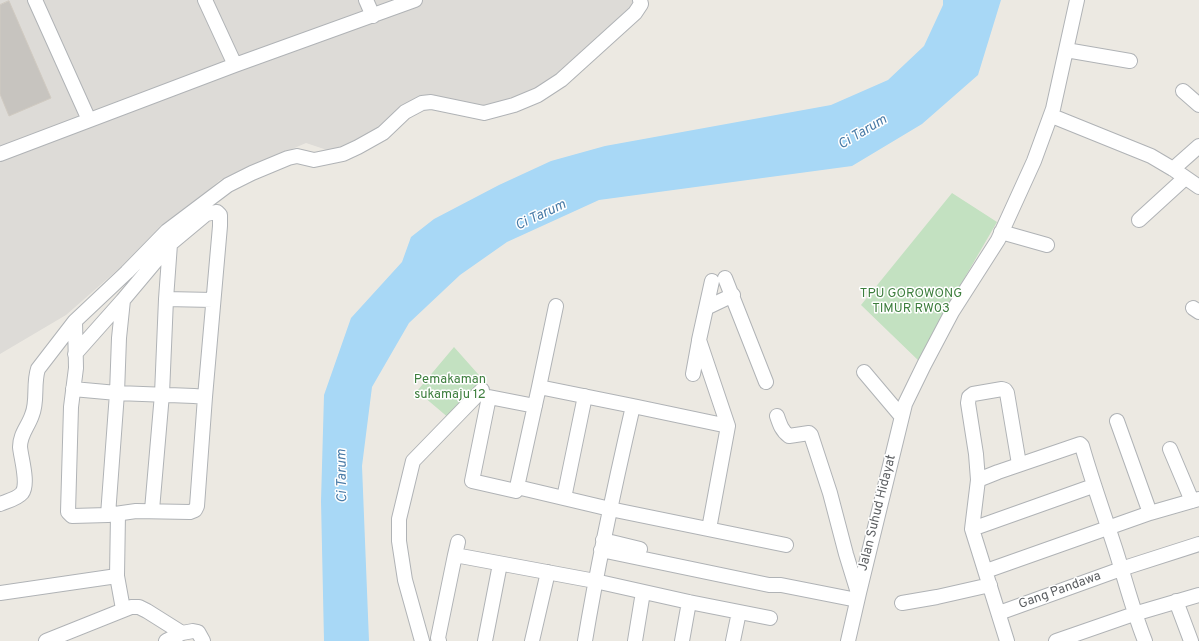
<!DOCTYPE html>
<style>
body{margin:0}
canvas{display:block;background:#ece9e2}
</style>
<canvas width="1199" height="641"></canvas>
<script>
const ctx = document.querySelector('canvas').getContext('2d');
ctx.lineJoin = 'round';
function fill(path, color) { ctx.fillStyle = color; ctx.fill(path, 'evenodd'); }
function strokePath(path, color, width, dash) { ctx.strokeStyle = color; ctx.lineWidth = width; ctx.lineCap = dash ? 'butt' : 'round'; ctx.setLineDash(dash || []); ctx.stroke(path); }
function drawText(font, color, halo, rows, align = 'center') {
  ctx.font = font + ' Overpass,sans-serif'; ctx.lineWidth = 3; ctx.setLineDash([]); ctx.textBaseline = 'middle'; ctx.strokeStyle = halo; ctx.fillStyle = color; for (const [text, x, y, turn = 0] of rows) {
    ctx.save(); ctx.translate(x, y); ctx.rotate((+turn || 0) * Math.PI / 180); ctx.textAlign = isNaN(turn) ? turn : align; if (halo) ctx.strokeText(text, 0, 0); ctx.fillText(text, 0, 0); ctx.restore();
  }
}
const industrial = new Path2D(`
 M0 0H640L566 80 498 106H472L429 94 370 137 333 152 306 143 220 180 66 315 0 354Z`);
const green = new Path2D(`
 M952 193 997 222 950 303 921 363 861 305Z
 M454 347 486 383 450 419 417 391Z`);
const water = new Path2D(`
 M943 0H1001L978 75 922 124 852 166 599 200 507 242 460 275 409 323 372 387 362 466 369 641H324L321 501 324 395 351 318 402 262 411 237 434 219 499 185 551 161 605 146 831 105 888 80 924 46 943 5Z`);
const building = new Path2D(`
 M9 1 51 98 9 116 0 94V5Z`);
const minor = new Path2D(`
 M35 0 89 120
 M205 0 235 65
 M366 0 373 16
 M1066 50 1130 61
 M1183 91 1199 105
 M1052 116 1151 156 1173 169 1199 187
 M0 154 235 65 415 0
 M1173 169 1199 146
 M1139 220 1185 178
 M1001 232 1047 245
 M725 278 766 382
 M712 281 699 340 728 426
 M166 299 213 300
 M708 307 733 295
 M1193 308 1199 312
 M75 354 123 300
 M864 372 902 417
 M693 374 699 341
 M539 387 556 306
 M73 389 117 393 194 396 205 397 197 506 195 510 190 512 136 511 108 515 72 516 68 512 71 407 76 368 75 321
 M633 406 728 426 709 529
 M777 416C780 425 782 431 789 436L809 433 811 435 830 493 846 554 858 593
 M1117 421 1150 513
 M1170 449 1192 501
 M978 480 976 454 968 403 969 397 973 394 1002 389 1005 390 1007 393 1019 464
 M517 487 516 491 472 481 489 397 535 406
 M564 498 585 396
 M0 504C7 501 17 499 22 493 29 484 21 458 20 447 20 434 28 427 32 415 38 401 33 384 38 369L75 321 127 272 167 231 228 185 252 173 288 158 297 156 314 160 343 154 358 147 383 133 405 112 422 103 431 102 484 113 514 105 538 95 561 80 635 13 641 4 640 0
 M152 510 162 394 166 299 170 244
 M118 514 117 576 123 609
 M108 515 117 393 119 338 123 300 170 244 206 214 217 212 220 215V226L205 397
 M972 529 1093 486
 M603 540 640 549
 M601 550 769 585H781L857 600
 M455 555 458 542
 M986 571 1150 513 1199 499
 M0 593 117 576
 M1176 601 1191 641
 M902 603 937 597 990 585
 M999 613 1121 569 1199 544
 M46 641 131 607H139L147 611 182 633 193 631 198 632 203 641
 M166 641 182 633
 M422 641 405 580 399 541V519L413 461 482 390
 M439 641 438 638 455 555 595 581 689 602 770 618
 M485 641 500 564
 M532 641 548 572
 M585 641C598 562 615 484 633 406L539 387 517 487 610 509 786 545
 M635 641 643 592
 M682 641 689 602
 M733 641 739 612
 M848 641 859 593 905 404 924 365 952 312 998 240 1034 161 1053 109 1077 0
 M1007 641 972 529 978 480 998 472 1080 444 1082 446C1092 481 1104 514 1115 548 1125 579 1133 611 1145 641
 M1056 641 1134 614 1199 595`);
const parkNames = [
 ["TPU GOROWONG",911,294],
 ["TIMUR RW03",911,309],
 ["Pemakaman",450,380],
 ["sukamaju 12",450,395]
];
const streetNames = [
 ["Jalan Suhud Hidayat",878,513,-76],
 ["Gang Pandawa",1060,591,-20]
];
const waterNames = [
 ["Ci Tarum",863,133,-31],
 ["Ci Tarum",541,216,-25],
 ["Ci Tarum",343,476,-91]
];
fill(industrial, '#dddbd7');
fill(green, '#c3e1c1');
fill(water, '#a8d8f6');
fill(building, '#c7c4bf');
strokePath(building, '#d0cac1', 1);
strokePath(minor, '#b0b3b6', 16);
strokePath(minor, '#fff', 14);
drawText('13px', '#3d7e3d', '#fff', parkNames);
drawText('13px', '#5b5e61', '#fff', streetNames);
drawText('italic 14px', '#487aa6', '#fff', waterNames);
</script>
